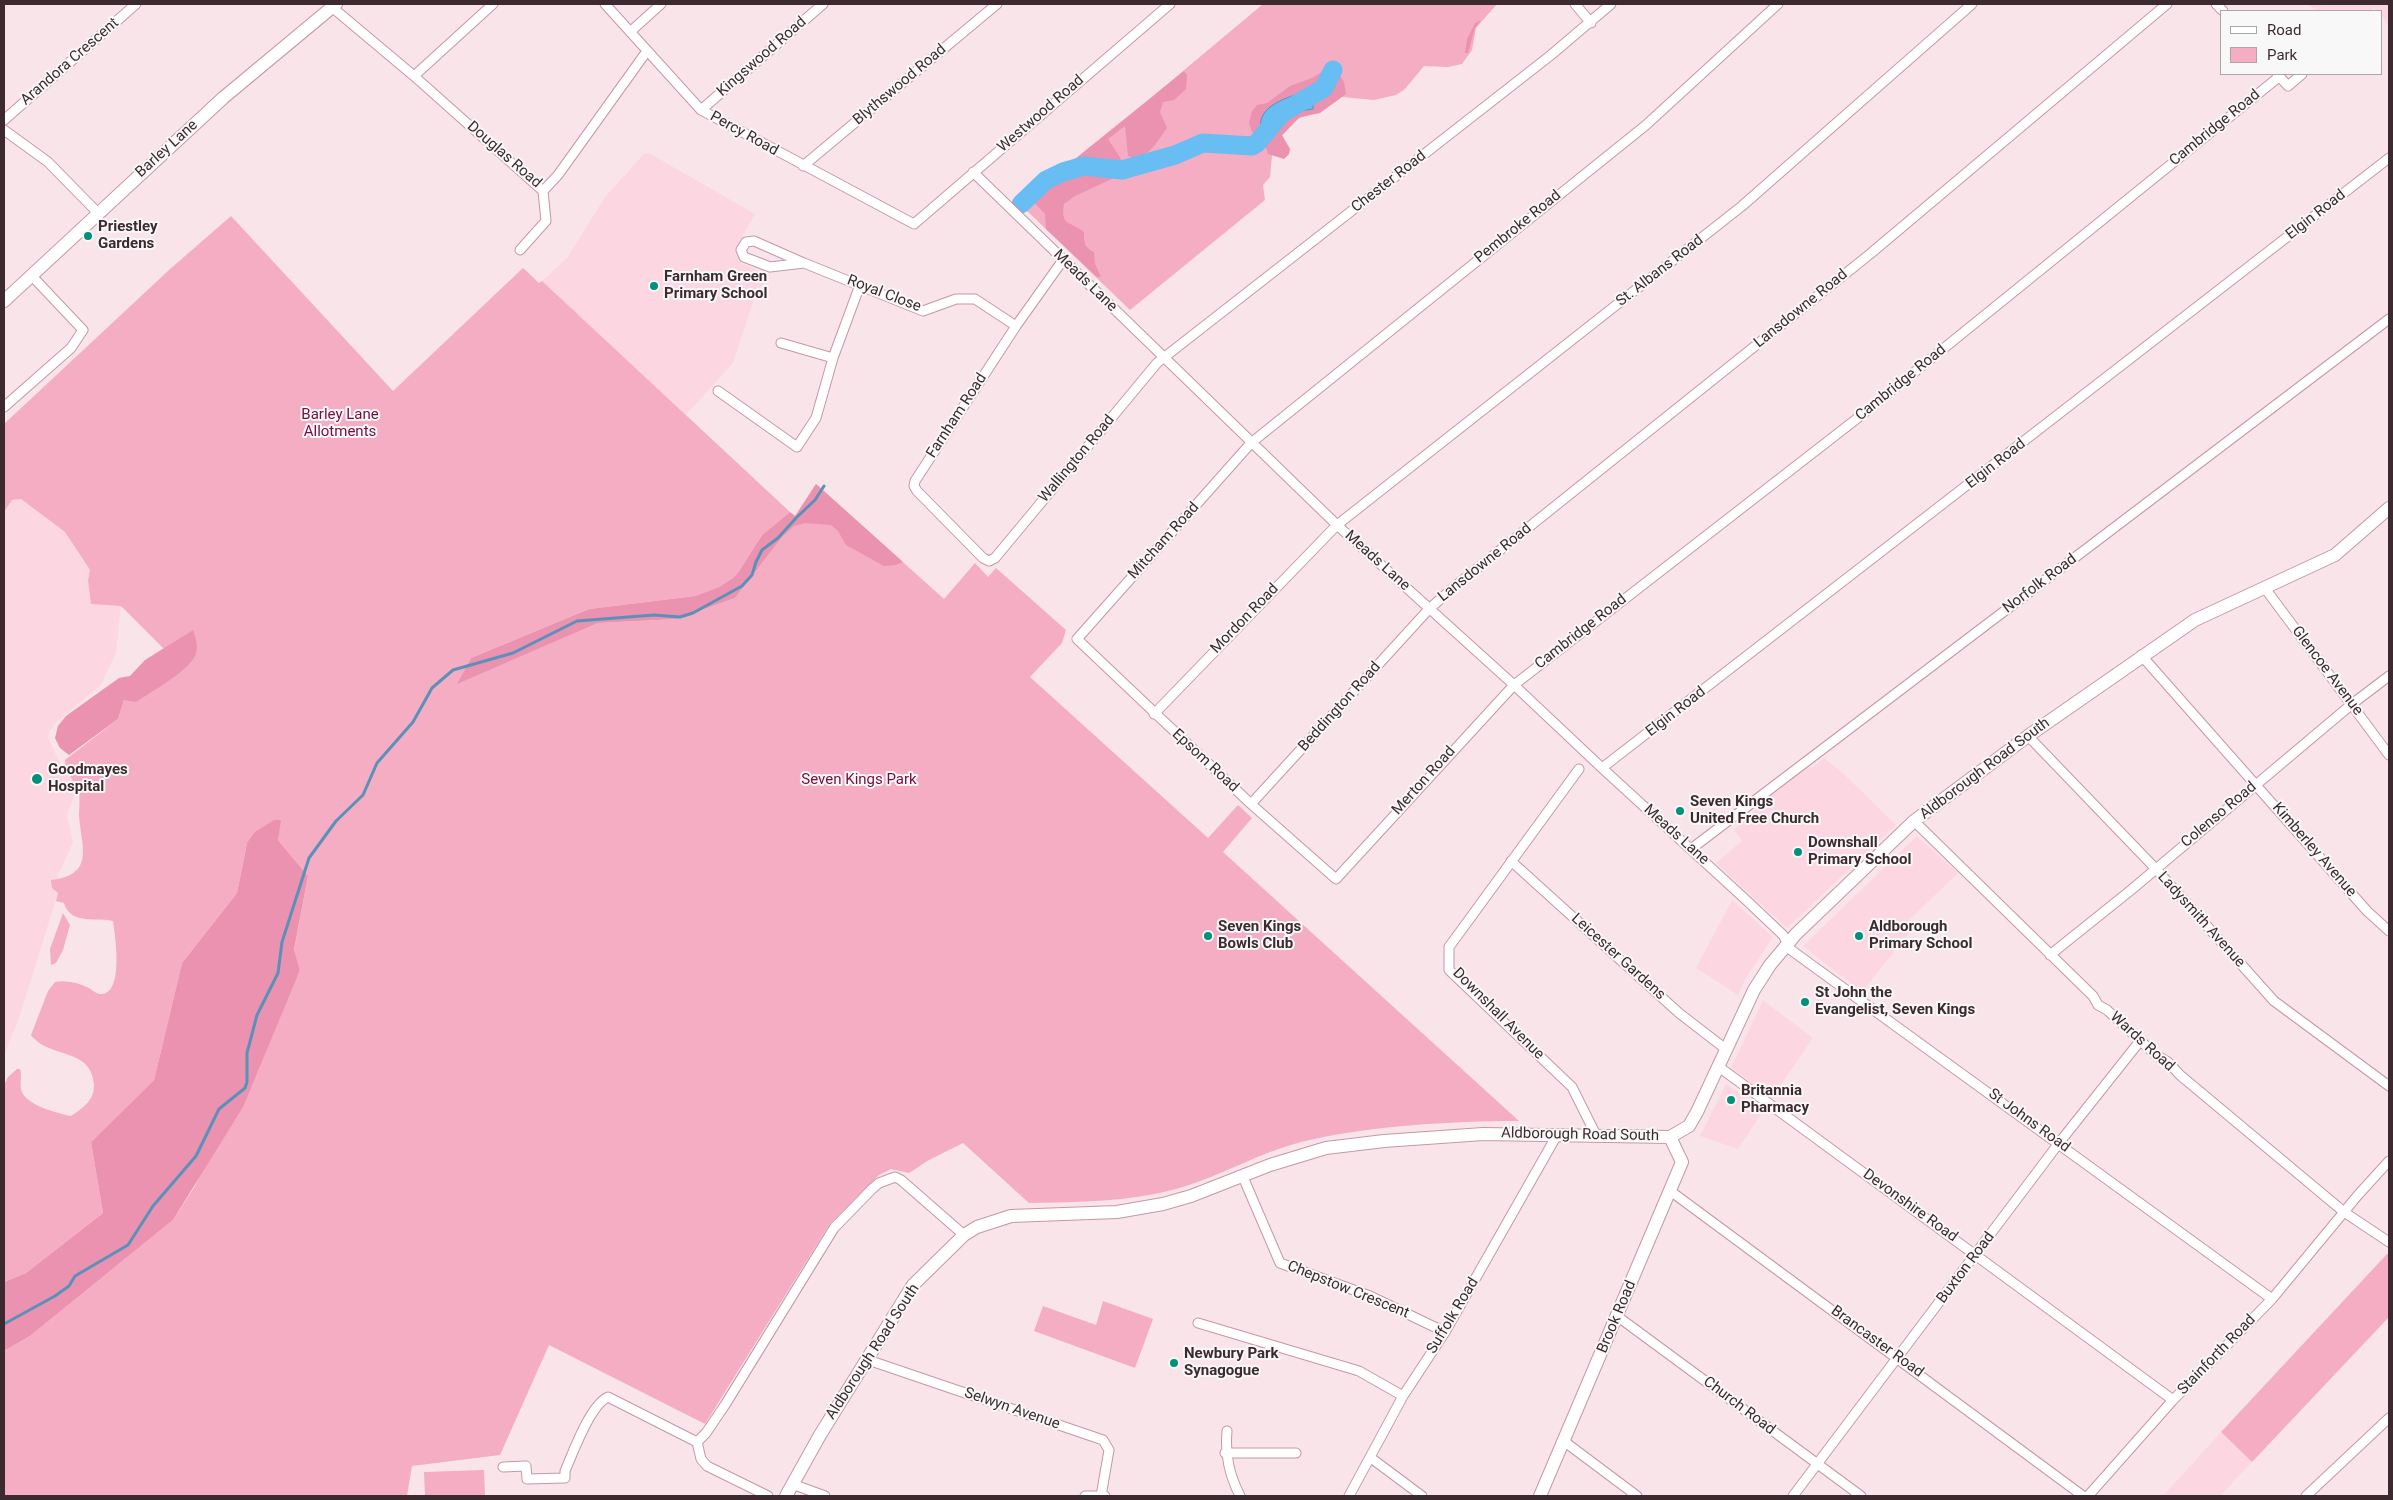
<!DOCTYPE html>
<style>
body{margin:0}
#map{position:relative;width:2393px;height:1500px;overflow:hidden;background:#f9e4ea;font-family:Roboto,sans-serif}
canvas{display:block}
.frame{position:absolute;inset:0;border:5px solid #3d2a30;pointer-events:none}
.legend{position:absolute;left:2220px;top:10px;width:162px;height:65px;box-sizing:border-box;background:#f8f8f8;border:1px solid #ada6a8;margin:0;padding:6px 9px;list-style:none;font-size:15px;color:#3d2a30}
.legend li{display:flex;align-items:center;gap:10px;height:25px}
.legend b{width:25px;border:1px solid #ada6a8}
</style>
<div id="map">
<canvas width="2393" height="1500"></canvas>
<div class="frame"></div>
<ul class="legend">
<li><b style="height:6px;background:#fff"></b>Road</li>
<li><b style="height:14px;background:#f5adc4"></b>Park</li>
</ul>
</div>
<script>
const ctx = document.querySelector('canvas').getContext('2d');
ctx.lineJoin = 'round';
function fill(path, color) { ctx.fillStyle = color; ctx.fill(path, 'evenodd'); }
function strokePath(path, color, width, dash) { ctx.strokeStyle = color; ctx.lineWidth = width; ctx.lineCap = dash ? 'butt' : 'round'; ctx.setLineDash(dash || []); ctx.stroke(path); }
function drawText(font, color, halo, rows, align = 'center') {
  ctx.font = font + ' Roboto,sans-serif'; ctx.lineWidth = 4; ctx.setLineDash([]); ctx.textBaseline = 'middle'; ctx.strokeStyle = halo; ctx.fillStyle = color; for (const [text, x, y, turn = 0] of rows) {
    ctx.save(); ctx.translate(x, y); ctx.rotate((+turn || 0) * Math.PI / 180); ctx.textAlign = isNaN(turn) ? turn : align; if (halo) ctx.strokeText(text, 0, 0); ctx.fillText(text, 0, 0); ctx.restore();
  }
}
const built = new Path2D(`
 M2308 4H2389V25L2382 16V11H2377L2373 8 2371 11H2318Z
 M649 153 755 214 739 243 741 263 765 274 764 283 757 290 733 363 686 415 542 281 567 258 605 197 644 154Z
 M21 499 65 532 90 570 88 580 121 606 116 653 100 686 56 722 47 736 59 761 77 787 67 815 73 843 52 888 58 893 19 1018 4 1055V512L12 500Z
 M1824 758 1844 774 1896 825 1787 928 1716 863 1742 841 1734 830 1803 764 1812 768Z
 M1917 836 1958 873 1906 923 1912 929 1862 992 1803 946Z
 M1732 900 1773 937 1746 978 1738 995 1696 968Z
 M1763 1000 1813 1038 1772 1098 1731 1068Z
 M1726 1084 1763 1111 1738 1149 1700 1136Z
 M2221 1432 2252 1462 2220 1496H2163Z`);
const green = new Path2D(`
 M1263 4H1497L1476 28 1472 50 1462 64 1448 67 1424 66 1405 89 1396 95 1374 100 1342 97 1320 112 1297 119 1273 146 1270 177 1263 185 1265 200 1130 310 1023 207 1065 167 1072 164Z
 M231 216 393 391 523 268 539 283 542 281 790 512 762 535 739 571 733 578 719 587 695 596 589 609 471 658 458 683 598 623 677 619 735 598 783 536 816 484 944 599 975 563 988 577 996 568 1066 630 1062 643 1030 677 1208 838 1238 805 1252 818 1223 852 1519 1121C1452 1121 1366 1126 1301 1142 1258 1153 1219 1177 1176 1189 1128 1202 1079 1202 1029 1203L963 1143 929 1160 909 1173 891 1169 879 1175 829 1225 705 1424 549 1345 500 1455 412 1466 407 1496H4V1351L30 1336 173 1220 195 1186 300 970 294 951 308 876 278 840 247 843 237 893 182 963 154 1080 91 1142 103 1213 26 1273 4 1282V1085L8 1077 17 1069H20C22 1076 20 1082 21 1089 24 1105 57 1113 71 1116 83 1108 95 1100 94 1084 91 1047 49 1059 31 1035L48 991 55 982C67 980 78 983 89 988 92 990 96 993 99 994 125 997 115 935 113 921 101 917 70 926 64 903L56 901 58 893 52 888 51 880C96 875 81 846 79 815 79 806 81 797 77 788 72 776 66 775 65 760L118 719 124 700H130L193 630 164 649 121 606 91 604 88 580 90 570 65 532 21 499 12 500 4 512V424L169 270Z
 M63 913 70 925 63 950 56 963 51 965 50 949Z
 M2387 1254H2389V1317L2252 1462 2221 1432Z
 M1103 1301 1153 1319 1135 1368 1034 1331 1043 1306 1096 1325Z
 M484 1470 485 1496H425L424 1472Z`);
const forest = new Path2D(`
 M1481 20 1475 28 1468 53H1465L1467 39 1475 23Z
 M1333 65 1344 82 1346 94 1320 113 1300 117 1282 135 1290 149 1289 154 1284 159 1268 154 1263 139 1252 132 1249 123 1252 111 1257 105 1267 103 1290 86 1312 78Z
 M1184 71 1187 75 1186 89 1174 100 1163 102 1160 112 1167 128C1158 140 1145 165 1128 156L1125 126 1108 139 1121 159V166L1116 177 1075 196 1064 204C1060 226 1070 221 1084 232 1084 243 1084 247 1094 252L1095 264 1101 277H1097L1046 229 1045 214 1031 199 1065 167Z
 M816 484 903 562 896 565 884 566 846 545 838 531 831 525 805 523 794 526 783 536 735 598 677 619 598 623 457 684 471 658 589 609 695 596 719 587 733 578 739 571 762 535 790 512 795 516Z
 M193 630C196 639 199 648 195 656 187 672 151 692 136 702L124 700 118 719 69 755 60 748 55 738 58 726 66 716 119 678 130 676 145 660Z
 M274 820H281L278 840 308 876 294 950 300 970 243 1107 173 1220 30 1336 4 1351V1282L26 1273 103 1213 91 1142 154 1080 182 963 237 893 247 843 255 832Z`);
const water = new Path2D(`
 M1299 94 1313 102V109C1289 112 1287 120 1270 134H1267L1261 128C1257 108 1284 98 1299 94Z`);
const stream = new Path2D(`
 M4 1324 55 1296 69 1286 75 1276 128 1245 153 1206 196 1156 219 1109 245 1088 247 1082V1053L257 1015 278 973 282 942 309 858 336 821 363 795 377 763 413 722 432 688 453 670 513 653 577 621 654 615 680 617 693 613 742 586 752 575 756 562 762 550 778 538 796 518 815 500 824 486`);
const river = new Path2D(`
 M1021 204 1046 180 1063 172 1084 166 1122 170 1175 155 1203 143 1252 146 1257 143 1282 113 1324 88 1333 70`);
const street = new Path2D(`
 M605 4 701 110 914 224 1170 4
 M1575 4 1591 23
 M1778 4 1646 125 1251 443 1077 639 1251 804 1336 879 1514 685 1859 417 2280 76
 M2216 4 2223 11
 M333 8 414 76 543 191 558 175 647 51
 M630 32 661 4
 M2277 74 2288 86 2302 74
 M414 76 493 4
 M701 110 823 4
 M4 120 136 4
 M4 130 48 162 98 213
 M803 166 997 4
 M973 172 1337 525 1514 685 1602 768 1745 899 1783 935 1791 950 2272 1299
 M520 250 546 221 543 191
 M1063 260 1016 326 915 481 914 486 917 491 983 558 989 561 995 558 1157 363 1551 55 1611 4
 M804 263 770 267 744 257 741 250 746 242 754 241 804 263 923 311 956 299H975L1016 326
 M781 343 833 358
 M718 391 797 447 816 418 833 358 860 285
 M4 407 71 348 83 330 31 275
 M2264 587 2389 755
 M2141 655 2367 911 2389 931
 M1154 714 1337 525 1742 206 1972 4
 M2028 736 2155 868 2274 1001 2389 1086
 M1602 768 2389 158
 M1579 769 1449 947V970L1572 1087 1596 1135
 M1251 804 1429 609 1459 583 1870 254 2167 4
 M1914 821 2093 996 2098 1005 2107 1010 2156 1055 2168 1062 2180 1075 2344 1212 2389 1242
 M1691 849 2389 319
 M1511 861 1679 1013 1727 1050
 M2050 955 2131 890 2352 704 2389 676
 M1719 1067 2173 1400
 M1243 1177 1280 1263 1370 1296 1445 1332
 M1669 1190 2083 1496
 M1617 1316 1861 1496
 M1198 1323 1359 1371 1403 1396
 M867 1358 874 1362 1103 1440 1109 1450 1101 1496
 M1227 1431C1225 1455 1229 1474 1240 1496
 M697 1442 706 1433 725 1405 834 1228 872 1189 879 1183 895 1177 901 1180 964 1235
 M697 1442 701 1459 707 1466 768 1496
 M1565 1442 1637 1496
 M1225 1453H1296
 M1371 1458 1422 1496
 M503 1467 526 1466 527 1479 565 1478V1471C573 1453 590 1405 608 1397L697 1442
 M792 1484 825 1496
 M1085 1496H1105
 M1349 1496 1403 1396 1445 1332 1557 1135
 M1793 1496 2059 1143 2140 1041
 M2088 1496 2173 1400 2272 1299 2358 1195 2389 1161
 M2306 1496 2389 1418`);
const secondary = new Path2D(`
 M4 301 223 98 336 4
 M786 1496 820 1435 913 1285 964 1235 977 1227 1011 1216 1117 1212 1163 1204 1191 1196 1270 1165 1326 1148 1384 1141 1483 1134 1670 1137 1689 1126 1697 1112 1754 990 1770 965 1796 934 1914 821 2028 736 2195 620 2335 555 2389 508
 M1540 1496 1682 1162 1670 1137`);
const markers = [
 [88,236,5,"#00907c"],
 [654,286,5,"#00907c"],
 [37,779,6,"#00907c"],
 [1680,811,5,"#00907c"],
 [1798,852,5,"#00907c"],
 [1208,936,5,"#00907c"],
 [1859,936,5,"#00907c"],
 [1805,1002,5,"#00907c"],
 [1731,1100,5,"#00907c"],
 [1174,1363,5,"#00907c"]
];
const streetNames = [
 ["Kingswood Road",762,57,-41],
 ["Arandora Crescent",70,62,-41],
 ["Blythswood Road",900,85,-40],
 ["Westwood Road",1041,114,-41],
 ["Cambridge Road",2215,128,-39],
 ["Percy Road",744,134,29],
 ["Barley Lane",167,149,-42],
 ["Douglas Road",504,155,41],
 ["Chester Road",1389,182,-38],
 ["Elgin Road",2316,215,-38],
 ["Pembroke Road",1518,227,-39],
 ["St. Albans Road",1660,271,-38],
 ["Meads Lane",1085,281,44],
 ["Royal Close",884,294,21],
 ["Lansdowne Road",1801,309,-39],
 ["Cambridge Road",1901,383,-39],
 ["Farnham Road",957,416,-57],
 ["Wallington Road",1077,459,-50],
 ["Elgin Road",1996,464,-38],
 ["Mitcham Road",1164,541,-48],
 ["Meads Lane",1377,561,42],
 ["Lansdowne Road",1485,563,-39],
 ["Norfolk Road",2040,584,-37],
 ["Mordon Road",1245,619,-46],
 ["Cambridge Road",1581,632,-38],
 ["Glencoe Avenue",2327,671,53],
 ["Beddington Road",1340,707,-48],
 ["Elgin Road",1676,712,-38],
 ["Epsom Road",1205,761,43],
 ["Aldborough Road South",1985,769,-37],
 ["Merton Road",1424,781,-48],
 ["Colenso Road",2219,815,-40],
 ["Meads Lane",1676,835,42],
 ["Kimberley Avenue",2314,850,49],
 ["Ladysmith Avenue",2201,920,48],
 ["Leicester Gardens",1618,957,42],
 ["Downshall Avenue",1498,1014,45],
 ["Wards Road",2142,1042,42],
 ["St Johns Road",2029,1121,36],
 ["Aldborough Road South",1580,1135,1],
 ["Devonshire Road",1910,1206,36],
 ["Buxton Road",1966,1268,-53],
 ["Chepstow Crescent",1348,1290,22],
 ["Suffolk Road",1453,1316,-59],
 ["Brook Road",1617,1317,-67],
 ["Brancaster Road",1877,1342,36],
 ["Aldborough Road South",873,1352,-57],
 ["Stainforth Road",2217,1355,-46],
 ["Church Road",1739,1406,37],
 ["Selwyn Avenue",1012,1409,19]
];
const poiNames = [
 ["Priestley",98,227],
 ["Gardens",98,244],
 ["Farnham Green",664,277],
 ["Primary School",664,294],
 ["Goodmayes",48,770],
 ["Hospital",48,787],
 ["Seven Kings",1690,802],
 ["United Free Church",1690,819],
 ["Downshall",1808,843],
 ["Primary School",1808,860],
 ["Seven Kings",1218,927],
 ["Bowls Club",1218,944],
 ["Aldborough",1869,927],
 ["Primary School",1869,944],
 ["St John the",1815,993],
 ["Evangelist, Seven Kings",1815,1010],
 ["Britannia",1741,1091],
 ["Pharmacy",1741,1108],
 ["Newbury Park",1184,1354],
 ["Synagogue",1184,1371]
];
const parkNames = [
 ["Barley Lane",340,415],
 ["Allotments",340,432],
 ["Seven Kings Park",859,780]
];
fill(built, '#fcd7e2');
fill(green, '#f5adc4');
fill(forest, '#eb92b1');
fill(water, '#68bdf2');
strokePath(water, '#5b91b8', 1);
strokePath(stream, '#5b91b8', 3);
strokePath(river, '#68bdf2', 19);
strokePath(street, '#c797a6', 11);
strokePath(secondary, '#c797a6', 14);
strokePath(street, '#fff', 9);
strokePath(secondary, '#fff', 12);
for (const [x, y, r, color] of markers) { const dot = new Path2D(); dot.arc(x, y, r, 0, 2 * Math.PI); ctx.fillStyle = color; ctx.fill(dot); strokePath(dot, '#f8f8f8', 2); }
drawText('15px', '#3d2a30', '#f8f8f8', streetNames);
drawText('bold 15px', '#3d2a30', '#f8f8f8', poiNames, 'left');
drawText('15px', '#770c40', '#f8f8f8', parkNames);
</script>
